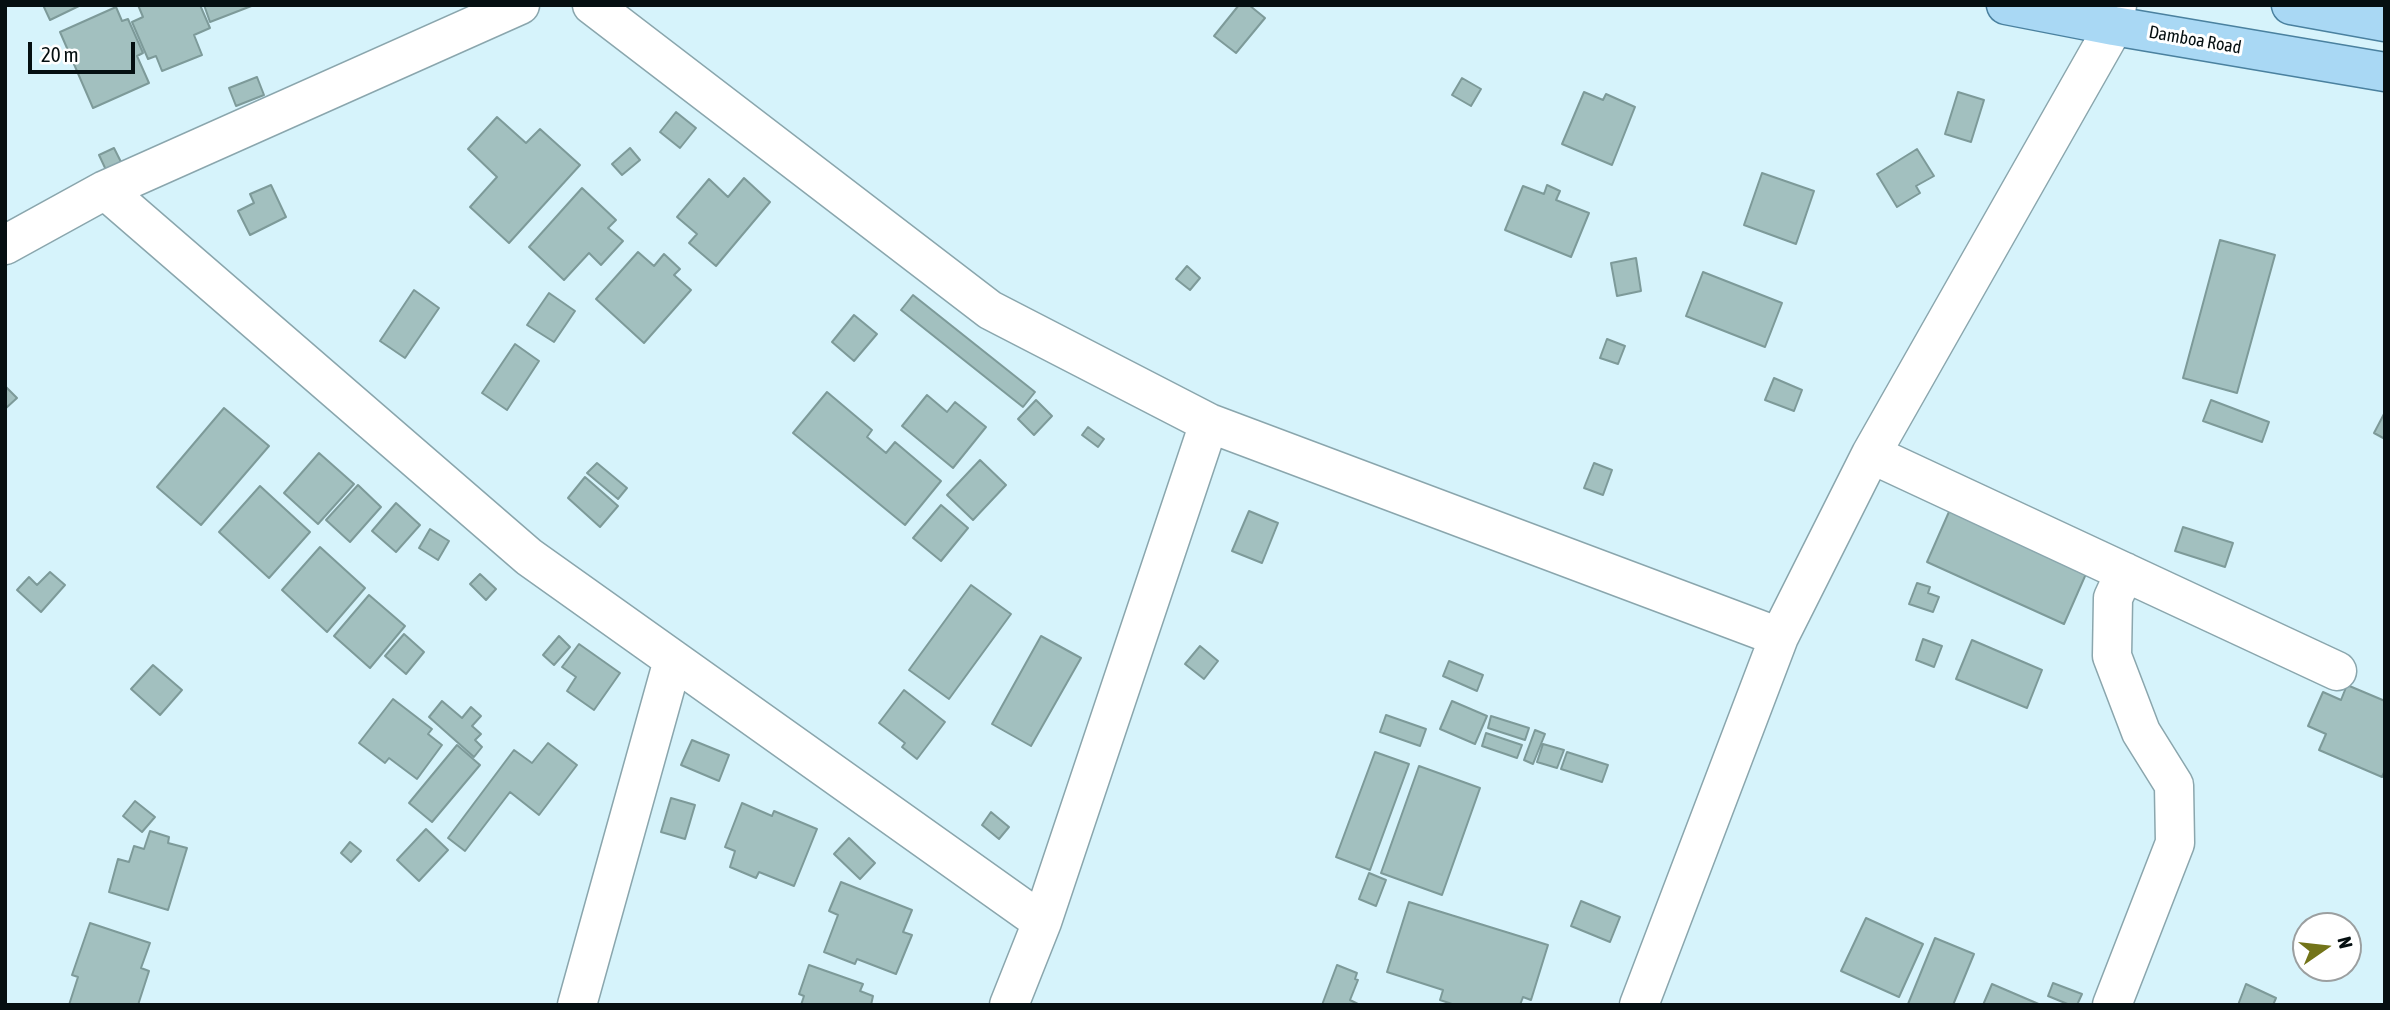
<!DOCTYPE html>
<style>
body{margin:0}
#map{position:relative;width:2390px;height:1010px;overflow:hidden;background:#d6f3fb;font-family:"Asap Condensed",sans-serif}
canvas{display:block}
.frame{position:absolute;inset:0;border:7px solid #050f11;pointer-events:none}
.north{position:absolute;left:2292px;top:912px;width:70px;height:70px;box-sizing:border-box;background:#fff;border:2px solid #9b9fa0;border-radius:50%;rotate:76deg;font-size:19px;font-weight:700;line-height:28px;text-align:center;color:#050f11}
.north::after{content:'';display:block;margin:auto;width:24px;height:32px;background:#737419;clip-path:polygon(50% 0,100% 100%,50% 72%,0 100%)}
.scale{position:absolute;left:28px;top:42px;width:107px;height:32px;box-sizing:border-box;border:4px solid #050f11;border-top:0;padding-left:9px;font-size:21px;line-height:24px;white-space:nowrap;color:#050f11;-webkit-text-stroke:5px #fff;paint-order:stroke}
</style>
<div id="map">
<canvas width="2390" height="1010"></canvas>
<div class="frame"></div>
<div class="north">N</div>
<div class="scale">20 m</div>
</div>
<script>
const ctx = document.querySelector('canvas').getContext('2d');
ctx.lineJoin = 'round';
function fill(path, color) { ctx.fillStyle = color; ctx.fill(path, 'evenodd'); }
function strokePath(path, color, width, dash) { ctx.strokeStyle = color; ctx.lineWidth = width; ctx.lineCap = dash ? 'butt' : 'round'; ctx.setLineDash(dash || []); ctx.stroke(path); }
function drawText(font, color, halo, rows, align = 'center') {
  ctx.font = font + ' "Asap Condensed",sans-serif'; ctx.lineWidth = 6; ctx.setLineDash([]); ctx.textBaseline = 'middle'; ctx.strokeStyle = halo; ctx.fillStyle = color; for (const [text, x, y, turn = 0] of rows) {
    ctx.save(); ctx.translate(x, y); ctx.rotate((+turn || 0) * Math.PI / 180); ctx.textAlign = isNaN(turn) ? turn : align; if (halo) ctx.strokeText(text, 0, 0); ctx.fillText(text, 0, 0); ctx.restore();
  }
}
const building = new Path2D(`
 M43 5H81L50 20Z
 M138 5H200L210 28 194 35 202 55 162 71 156 56 148 59 132 22 143 17Z
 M204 5H254L210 22Z
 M1239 5H1249L1265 18 1236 53 1214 36Z
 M116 7 122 21 128 19 143 53 137 56 149 83 93 108 60 32Z
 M257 77 264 95 236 106 229 88Z
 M1462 78 1481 89 1471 106 1452 95Z
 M1584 92 1603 100 1606 94 1635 107 1612 165 1562 144Z
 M1958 92 1984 100 1971 142 1945 134Z
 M676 112 696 128 680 148 660 132Z
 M497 117 526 143 540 129 580 165 509 243 470 207 497 177 468 149Z
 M114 148 121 162 106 170 99 155Z
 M630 148 640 160 622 175 612 164Z
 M1917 149 1934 176 1916 186 1920 193 1897 207 1877 174Z
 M1762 173 1814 191 1796 244 1744 225Z
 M744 178 770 202 716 266 689 243 697 234 677 217 709 179 728 197Z
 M271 185 286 217 250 235 238 211 254 203 250 194Z
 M1547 185 1560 191 1556 200 1589 213 1571 257 1505 230 1523 186 1544 194Z
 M582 188 616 220 608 228 623 241 601 265 589 253 564 280 529 247Z
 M2220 240 2275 255 2237 393 2183 378Z
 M638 252 654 266 664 254 680 269 674 275 691 290 644 343 596 299Z
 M1636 258 1641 291 1617 296 1611 263Z
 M1187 266 1200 278 1190 290 1176 279Z
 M1703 272 1782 303 1765 347 1686 316Z
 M414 290 439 308 405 358 380 341Z
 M549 293 575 311 554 342 527 325Z
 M913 295 1035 392 1023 407 901 310Z
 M854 315 877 334 854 361 832 342Z
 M1607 339 1625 346 1618 364 1600 358Z
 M515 344 539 361 507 410 482 393Z
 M1774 378 1802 390 1794 411 1765 400Z
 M5 386 17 398 5 409Z
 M827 392 872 430 867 437 886 453 895 442 941 481 905 525 793 433Z
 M927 395 947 412 955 402 986 427 953 468 902 426Z
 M1036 400 1052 416 1034 435 1018 419Z
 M2211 400 2269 422 2262 442 2203 421Z
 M224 408 269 446 201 525 157 487Z
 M2385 412V439L2374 433Z
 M1088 427 1104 439 1098 447 1082 435Z
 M319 453 354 484 318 524 284 493Z
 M980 460 1006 485 973 520 947 495Z
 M597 463 627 488 618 499 587 473Z
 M1594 463 1612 470 1603 495 1584 488Z
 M585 477 618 506 600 527 568 498Z
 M358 485 381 507 350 542 326 520Z
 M260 486 310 532 269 578 219 532Z
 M396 503 420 525 396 552 372 531Z
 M941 505 968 528 941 561 913 538Z
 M1952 505 2089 567 2064 624 1927 562Z
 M1249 511 1278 523 1262 563 1232 551Z
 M2183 527 2233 543 2225 567 2175 551Z
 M430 529 449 541 438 560 419 548Z
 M320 547 365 588 327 632 282 590Z
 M50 572 65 585 41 612 17 590 29 577 37 585Z
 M480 574 496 589 486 600 470 584Z
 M1917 583 1930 587 1928 593 1939 597 1933 612 1909 604Z
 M971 585 1011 614 949 699 909 670Z
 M369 595 405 626 370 668 334 636Z
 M404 634 424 652 406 674 385 656Z
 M559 636 570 647 554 665 543 655Z
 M1041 636 1081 658 1031 746 992 724Z
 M1923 639 1942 646 1934 667 1916 660Z
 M1972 640 2042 670 2027 708 1956 679Z
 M579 644 620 673 594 710 567 691 576 677 562 667Z
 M1200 646 1218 661 1204 679 1185 664Z
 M1449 661 1483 675 1477 691 1443 676Z
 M153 665 182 690 160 715 131 689Z
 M2347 685 2385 701V770L2382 777 2319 750 2326 734 2308 726 2323 692 2341 700Z
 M904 690 945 722 917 759 902 747 905 743 879 723Z
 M393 699 432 729 428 734 442 745 417 779 389 758 385 763 359 743Z
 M442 701 462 718 471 707 481 716 472 726 481 734 475 740 482 747 474 757 429 717Z
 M1452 701 1487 716 1475 744 1440 729Z
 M1386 715 1426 729 1420 746 1380 732Z
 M1491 716 1529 728 1525 740 1488 728Z
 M1535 730 1545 734 1533 764 1524 760Z
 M1486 733 1522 745 1517 758 1482 746Z
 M692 740 729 755 719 781 681 765Z
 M548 743 577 765 539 815 510 792 465 851 448 838 514 750 532 763Z
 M1543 744 1564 750 1557 768 1537 762Z
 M457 745 480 765 432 822 409 803Z
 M1375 752 1409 764 1370 870 1336 857Z
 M1567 752 1608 765 1602 782 1561 769Z
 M1419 766 1480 788 1442 895 1381 873Z
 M671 798 695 805 685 839 661 832Z
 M135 801 155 817 142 832 123 816Z
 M742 803 772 816 774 811 817 829 794 886 759 872 756 878 730 867 735 851 725 847Z
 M991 812 1009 827 999 839 982 825Z
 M426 829 448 850 419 881 397 860Z
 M150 831 169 837 168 843 187 848 168 910 109 892 118 859 129 862 134 846 144 849Z
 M849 838 875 863 860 879 834 854Z
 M350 842 361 851 351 862 341 853Z
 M1369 873 1386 880 1376 906 1359 899Z
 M841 882 912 910 903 932 912 935 896 974 857 959 855 964 824 952 838 915 829 911Z
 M1581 901 1620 917 1610 942 1571 926Z
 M1409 902 1548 945 1531 1000 1523 997 1520 1005H1455L1440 1000 1443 990 1387 972Z
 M1866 918 1923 944 1899 997 1841 971Z
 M90 923 150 943 141 968 149 971 138 1005H69L78 977 72 975Z
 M1935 938 1974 954 1953 1005H1910L1908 1004Z
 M809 965 863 984 860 991 873 996 871 1005H801L804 996 799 994Z
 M1337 965 1357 973 1355 979 1358 980 1350 1000 1360 1005H1322Z
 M2053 983 2082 994 2077 1005H2070L2048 996Z
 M1992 984 2041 1005H1983Z
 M2246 984 2276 998 2273 1005H2238Z`);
const minor = new Path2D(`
 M592 5 990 310 1209 423 1779 637
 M105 190 529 557 1042 922
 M5 245 105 190 520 5
 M1871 454 2337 671
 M577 1005 673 660
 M1009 1005 1042 922 1209 423
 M1639 1005 1779 637 1871 454 2114 26 2117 5
 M2112 1005 2175 843 2174 785 2141 732 2112 656 2113 598 2125 572`);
const major = new Path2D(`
 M2006 5 2114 26 2385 72
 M2291 5 2385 22`);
const streetNames = [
 ["Damboa Road",2195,40,10]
];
fill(building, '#a2c0bf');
strokePath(building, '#7d9a99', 2);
strokePath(minor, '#8aa6ad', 41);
strokePath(major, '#4a819f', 41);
strokePath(minor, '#fff', 38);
strokePath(major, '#a9d8f4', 38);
drawText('18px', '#050f11', '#fff', streetNames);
</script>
